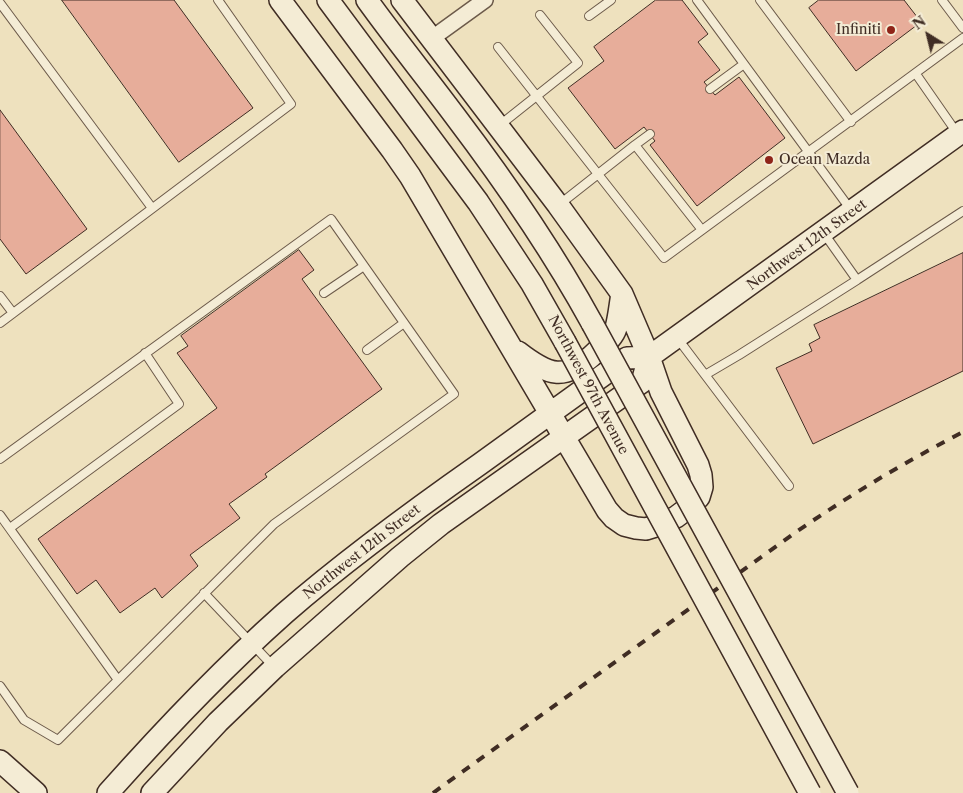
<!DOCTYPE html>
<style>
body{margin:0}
#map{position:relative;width:963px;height:793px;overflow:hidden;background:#eee1be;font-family:"Libre Caslon Text",serif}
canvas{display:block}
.north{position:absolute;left:903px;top:10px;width:50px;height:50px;-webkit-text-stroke:4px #f4ecd5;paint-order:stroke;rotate:324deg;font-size:14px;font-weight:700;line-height:20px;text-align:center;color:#402d24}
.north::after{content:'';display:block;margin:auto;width:18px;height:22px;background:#402d24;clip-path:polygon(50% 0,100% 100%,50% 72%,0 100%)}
</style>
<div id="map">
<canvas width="963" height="793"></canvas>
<div class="north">N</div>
</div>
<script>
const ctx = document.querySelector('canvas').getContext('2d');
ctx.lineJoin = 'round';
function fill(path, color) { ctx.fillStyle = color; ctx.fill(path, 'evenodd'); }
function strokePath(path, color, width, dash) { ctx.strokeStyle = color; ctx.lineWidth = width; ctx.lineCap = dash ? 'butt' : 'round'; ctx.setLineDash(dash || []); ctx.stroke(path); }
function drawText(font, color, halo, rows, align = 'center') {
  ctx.font = font + ' "Libre Caslon Text",serif'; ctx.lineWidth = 4; ctx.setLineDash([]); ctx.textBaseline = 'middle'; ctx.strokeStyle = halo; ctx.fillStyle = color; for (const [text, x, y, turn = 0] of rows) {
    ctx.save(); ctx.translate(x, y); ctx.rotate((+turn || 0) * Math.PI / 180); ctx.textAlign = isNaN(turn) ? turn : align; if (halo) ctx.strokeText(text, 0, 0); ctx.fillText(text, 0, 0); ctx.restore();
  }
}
const building = new Path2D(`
 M62 0H174L253 108 179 162Z
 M656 0H682L708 34 698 42 720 70 704 82 715 95 739 77 785 138 697 206 650 145 655 141 644 127 615 149 568 88 604 61 594 47Z
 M819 0H904L921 22 856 71 809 8Z
 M0 110 87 229 26 274 0 239Z
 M299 250 314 270 302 279 382 389 265 474 267 477 229 504 240 518 190 555 198 566 162 598 155 588 120 613 96 580 77 594 38 539 217 408 177 353 188 346 181 336Z
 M963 253V371L813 444 776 368 812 351 809 344 820 338 814 325Z`);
const lane = new Path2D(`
 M697 0 851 210
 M760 0 851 122
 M942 0 963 28
 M0 3 152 208
 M589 16 611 0
 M498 47 664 258 963 38
 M916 74 957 133
 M710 89 744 64
 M500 125 578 63 540 15
 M635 145 650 134
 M560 204 635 145 702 230
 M823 232 857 280 963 211
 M324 293 364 266
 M0 296 13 313
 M0 323 291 104 218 0
 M678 339 789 486
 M367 350 404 323
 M705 375 739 355 857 280
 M0 459 331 219 454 394 274 524 58 740 24 720 0 686
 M0 515 118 680
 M10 528 179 404 145 353
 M204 593 273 666`);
const street = new Path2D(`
 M431 39 485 0`);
const secondary = new Path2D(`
 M280 0 392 150 410 176 607 510 614 518 624 525 636 528 646 529 659 525 676 517 688 508 699 497 702 487 701 475 698 465 661 392 649 357 622 294 558 205 402 0
 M328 0 478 202 532 284 565 342
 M367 0C395 39 426 77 455 116 505 182 552 250 592 323
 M518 352C549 376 565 382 596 352 603 345 613 338 616 328 619 317 620 305 622 294
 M0 761 36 793
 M108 793C164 730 222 669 285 613 347 559 413 511 480 464 529 429 578 393 627 358L649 357 963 131
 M152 793 218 722 275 667 400 557 441 524 642 382 649 357`);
const rail = new Path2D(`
 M433 793 796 532C850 495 905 462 963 432`);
const secondaryBridge = new Path2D(`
 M592 323 848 793
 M565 342 810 793`);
const markers = [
 [891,30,5,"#8f2418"],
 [769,160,5,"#8f2418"]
];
const poiNames = [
 ["Infiniti",881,30],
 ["Ocean Mazda",779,160,"left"]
];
const streetNames = [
 ["Northwest 12th Street",807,245,-36],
 ["Northwest 97th Avenue",588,385,62],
 ["Northwest 12th Street",362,552,-38]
];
fill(building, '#e7ad9a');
strokePath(building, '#402d24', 1);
strokePath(lane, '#6c5a4a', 10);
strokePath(street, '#6c5a4a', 18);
strokePath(secondary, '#402d24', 24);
strokePath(lane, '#f4ecd5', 8);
strokePath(street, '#f4ecd5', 15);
strokePath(secondary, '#f4ecd5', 21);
strokePath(rail, '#402d24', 4, [9, 9]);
strokePath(secondaryBridge, '#402d24', 24, []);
strokePath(secondaryBridge, '#f4ecd5', 21);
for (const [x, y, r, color] of markers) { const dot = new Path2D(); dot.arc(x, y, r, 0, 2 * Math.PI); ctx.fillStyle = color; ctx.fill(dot); strokePath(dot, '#f4ecd5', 2); }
drawText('14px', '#402d24', '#f4ecd5', poiNames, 'right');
drawText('14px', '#402d24', '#f4ecd5', streetNames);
</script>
